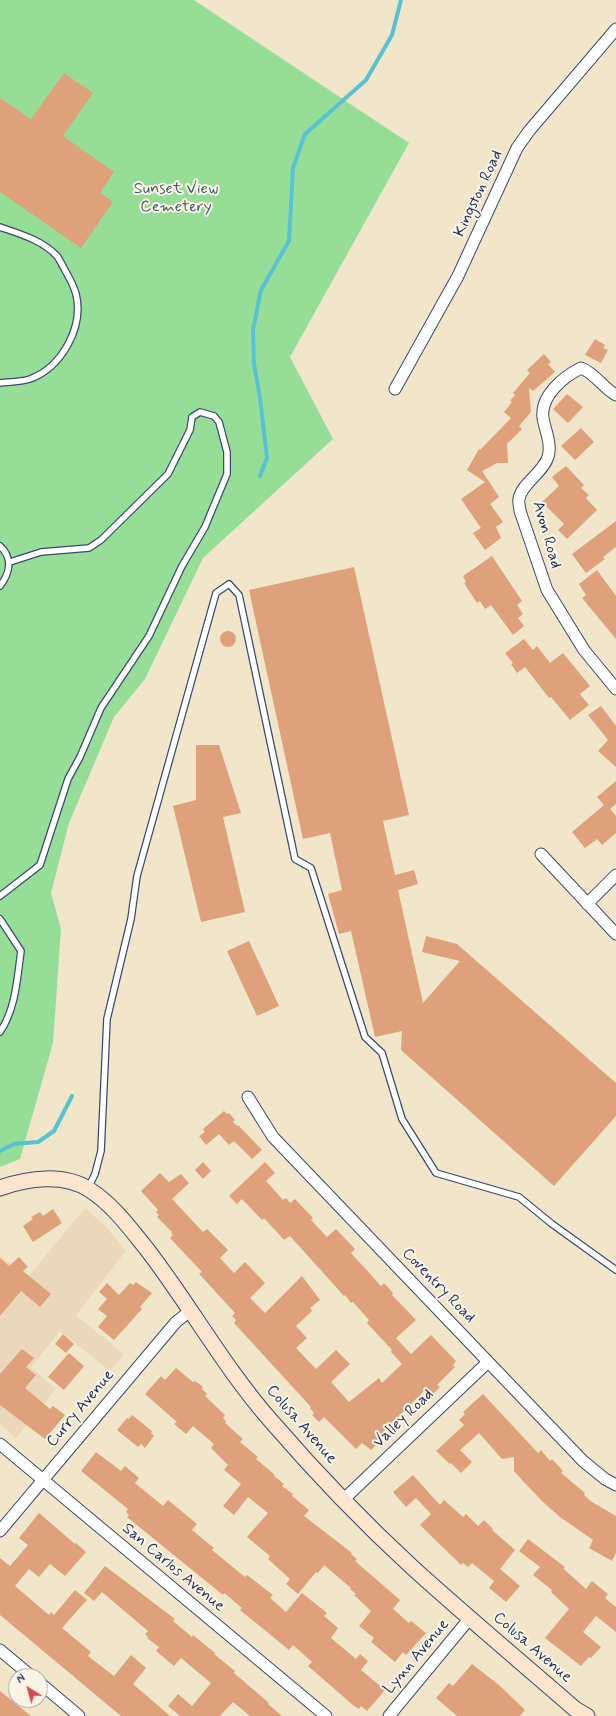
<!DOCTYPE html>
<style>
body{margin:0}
#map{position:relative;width:616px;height:1716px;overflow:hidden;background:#f2e6ca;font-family:Mynerve,sans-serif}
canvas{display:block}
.north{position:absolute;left:8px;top:1668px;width:40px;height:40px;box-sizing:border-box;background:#fcf5e5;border:1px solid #a2a6af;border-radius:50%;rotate:323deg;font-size:11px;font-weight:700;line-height:16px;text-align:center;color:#1b2f5e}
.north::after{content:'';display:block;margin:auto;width:14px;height:18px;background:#d1495b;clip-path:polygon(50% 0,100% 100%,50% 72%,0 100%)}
</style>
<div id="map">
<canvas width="616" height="1716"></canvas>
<div class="north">N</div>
</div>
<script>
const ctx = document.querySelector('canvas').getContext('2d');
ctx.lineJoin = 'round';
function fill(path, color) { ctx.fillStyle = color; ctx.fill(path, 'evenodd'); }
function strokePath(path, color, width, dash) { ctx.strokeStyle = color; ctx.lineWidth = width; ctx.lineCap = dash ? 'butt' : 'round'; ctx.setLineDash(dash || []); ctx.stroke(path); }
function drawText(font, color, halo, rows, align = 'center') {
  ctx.font = font + ' Mynerve,sans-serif'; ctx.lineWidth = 4; ctx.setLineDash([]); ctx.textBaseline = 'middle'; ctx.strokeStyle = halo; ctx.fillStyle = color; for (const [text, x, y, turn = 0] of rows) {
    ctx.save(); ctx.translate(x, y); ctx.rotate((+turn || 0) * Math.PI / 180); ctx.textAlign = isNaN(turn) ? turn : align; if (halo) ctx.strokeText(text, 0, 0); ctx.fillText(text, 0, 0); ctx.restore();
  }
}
const built = new Path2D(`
 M85 1208 106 1227 126 1251 76 1315 124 1354 110 1371 60 1331 31 1367 56 1389 16 1438 0 1424V1255L27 1278Z`);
const green = new Path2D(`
 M0 0H194L409 143 290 357 333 439 203 558 145 679 114 717 69 823 51 893 61 929 53 1043 20 1159 0 1167Z`);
const stream = new Path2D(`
 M260 476 267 458 260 398 254 364 253 330 261 290 289 241 293 168 305 134 366 80 392 35 401 0
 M0 1151 14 1144 38 1142 54 1131 72 1096`);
const building = new Path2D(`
 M64 73 93 93 63 136 114 172 100 193 113 202 81 248 0 192V98L31 119Z
 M595 339 605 345 603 348 608 350 601 363 585 355Z
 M544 354 551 362 548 364 555 372 533 391 529 388 531 412 519 426 522 429 508 443 507 442 508 463H497L482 471 499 497 490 504 503 522 496 527 501 538 485 550 473 533 481 528 461 499 485 482 467 470 479 449 480 450 511 418 504 412 512 402 510 401 515 395 513 393 530 373 527 370Z
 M567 394 583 407 568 423 553 409Z
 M581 428 594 442 575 460 561 446Z
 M566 466 584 485 581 488 589 495 586 498 597 510 567 539 558 530 564 524 542 502 559 486 552 477Z
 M616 521V547L603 557 605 559 586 573 572 554Z
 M492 556 522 601 517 605 523 614 518 618 524 626 513 635 491 605 485 609 480 601 477 603 464 583 466 582 463 576Z
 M354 567 409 815 383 821 395 875 414 870 418 884 398 890 423 1003 460 961 422 952 426 936 457 944 616 1083V1116L554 1186 401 1050 402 1031 375 1037 351 931 339 934 328 894 342 890 330 833 303 839 249 590Z
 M597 570 616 596V639L582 598 586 595 579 584Z
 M220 639a8 8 0 1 1 16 0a8 8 0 1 1-16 0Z
 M524 639 533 650 537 646 550 663 563 653 590 686 580 694 589 705 570 720 551 697 549 698 525 667 517 673 511 664 513 663 505 653Z
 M601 706 616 726V767L598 751 608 740 588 715Z
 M196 745H219L241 813 223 817 245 912 201 922 173 806 196 800Z
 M616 781V804L610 809 616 816V833L602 845 597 839 585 848 572 832 604 805 597 797Z
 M249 941 279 1006 257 1016 227 951Z
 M224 1111 227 1114 229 1113 235 1120 233 1122 237 1126 238 1125 262 1150 252 1159 234 1141 229 1145 219 1134 206 1145 199 1136 205 1132 203 1129Z
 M203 1162 211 1171 203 1179 195 1170Z
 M265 1162 275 1173 266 1181 283 1200 286 1198 290 1203 295 1199 313 1218 311 1220 327 1237 336 1229 355 1249 351 1253 381 1286 384 1283 393 1293 392 1295 416 1320 396 1338 411 1354 431 1335 456 1361 453 1365 455 1367 437 1385 440 1387 432 1395 426 1389 379 1436 382 1439 371 1450 362 1443 356 1449 324 1417 319 1422 312 1415 314 1413 310 1408 311 1407 234 1323 236 1320 232 1316 235 1313 202 1277 199 1274 202 1272 170 1238 173 1235 171 1233 172 1232 157 1217 159 1215 156 1212 158 1210 141 1191 160 1173 169 1182 181 1174 189 1183 172 1199 203 1232 207 1229 228 1250 220 1258 234 1273 245 1262 265 1283 250 1298 265 1313 302 1276 320 1300 310 1308 312 1311 296 1326 307 1338 296 1348 316 1369 336 1350 350 1364 331 1382 349 1402 379 1378 382 1383 402 1364 391 1352 392 1350 367 1323 369 1320 353 1302 351 1303 345 1295 344 1296 290 1236 284 1240 264 1218 262 1220 242 1199 237 1204 229 1196Z
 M53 1209 62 1223 33 1242 23 1226 33 1219 31 1217 40 1212 43 1216Z
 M19 1257 28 1267 23 1271 51 1294 40 1307 21 1291 0 1316V1258L9 1266Z
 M136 1282 152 1293 140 1307 142 1309 114 1340 98 1327 107 1316 98 1309 107 1299 99 1292 107 1283 119 1295 130 1283 133 1285Z
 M63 1334 74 1344 66 1353 55 1344Z
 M22 1349 34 1358 26 1367 36 1375 25 1388 50 1409 53 1406 65 1415 45 1439 0 1405V1374Z
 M69 1353 84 1366 64 1390 48 1377Z
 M176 1368 193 1382 195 1381 203 1387 202 1389 207 1394 205 1396 225 1415 223 1418 226 1421 225 1423 243 1439 240 1442 258 1457 256 1459 275 1475 274 1476 284 1484 282 1486 293 1494 292 1496 309 1510 304 1516 352 1553 351 1554 357 1559 355 1561 400 1600 393 1609 409 1623 411 1621 426 1633 406 1655 403 1652 395 1662 371 1642 374 1638 359 1626 371 1611 354 1595 356 1594 350 1589 351 1588 324 1565 318 1573 316 1572 298 1594 286 1584 290 1579 268 1559 270 1556 247 1537 268 1513 248 1497 234 1515 223 1506 241 1484 224 1470 228 1465 211 1448 214 1444 193 1426 186 1434 174 1424 177 1422 145 1394 161 1376 165 1380Z
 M483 1394 538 1453 541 1450 550 1461 552 1459 563 1471 561 1473 585 1493 584 1495 592 1502 616 1516V1553L612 1561 589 1548 593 1540 560 1517 543 1502 522 1480 514 1471V1457L502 1459 479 1433 460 1450 472 1462 461 1473 451 1463 450 1464 436 1451 464 1425 459 1420 465 1414 463 1412Z
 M132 1415 152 1431 151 1433 154 1436 145 1448 141 1444 138 1447 117 1430 127 1418 129 1419Z
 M96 1452 121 1471 125 1466 139 1478 135 1483 163 1506 168 1500 197 1524 192 1530 214 1548 212 1550 245 1577 247 1575 273 1595 270 1598 286 1612 302 1593 327 1613 324 1616 338 1628 331 1638 356 1659 360 1654 368 1661 361 1670 385 1690 367 1711 361 1706 359 1709 353 1705 308 1666 312 1662 293 1645 289 1650 240 1610 242 1608 224 1593 223 1595 127 1517 129 1515 126 1512 128 1509 81 1471Z
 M413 1475 440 1505 444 1500 463 1517 466 1514 478 1526 484 1520 493 1529 492 1530 515 1550 500 1569 520 1586 506 1602 489 1588 494 1581 472 1563 468 1567 463 1563 461 1565 420 1525 431 1514 416 1498 406 1507 393 1492Z
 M39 1513 75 1544 76 1543 86 1552 65 1576 50 1564 39 1577 29 1569 15 1586 49 1615 51 1612 54 1615 75 1590 87 1600 62 1628 91 1652 88 1656 114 1676 131 1655 146 1668 133 1684 170 1716H121L0 1615V1558L10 1566 28 1545 19 1538Z
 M528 1539 565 1567 563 1568 566 1571 586 1589 592 1581 608 1594 605 1598 616 1607V1632L596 1616 583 1632 601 1647 591 1658 589 1657 581 1666 545 1638 569 1609 551 1592 552 1590 533 1575 540 1567 519 1551Z
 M105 1566 175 1619 173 1621 192 1637 193 1635 215 1653 214 1654 235 1671 234 1673 269 1703 268 1704 282 1716H250L233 1702 220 1716H180L168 1706 178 1694 192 1706 211 1683 181 1658 174 1666 156 1651 159 1647 147 1638 148 1637 145 1634 148 1631 102 1592 94 1601 84 1593Z
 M472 1664 499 1685 525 1710 520 1716H457L436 1698 449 1683 453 1686Z
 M0 1691 31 1716H0Z`);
const lane = new Path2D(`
 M0 227C20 234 42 240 57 256 60 260 63 267 66 272 70 279 74 287 76 294 84 327 62 367 30 379 21 382 9 382 0 383
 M0 546C13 558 10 573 0 586
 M0 896 40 865 68 779 80 757 101 708 149 636 182 566 205 527 227 474V452L219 422 214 416 200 412 192 417 190 430 168 474 101 540 89 548 41 552 10 562
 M0 919 21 951C17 979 16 1008 0 1032
 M88 1188 95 1174 101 1151 107 1019 131 919 137 876 216 593 229 584 239 595 295 859 311 868 365 1037 382 1053 402 1119 436 1173 519 1197 552 1224 616 1270`);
const street = new Path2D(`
 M395 389 458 276 517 148 529 131 616 29
 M616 395C603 388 595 373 581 368 563 377 540 396 543 418 545 430 552 444 548 457 543 473 521 484 519 499 518 502 520 508 520 511L547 590 584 650 616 689
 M541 854 616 934
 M587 904 616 875
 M248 1097 273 1137 583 1461 605 1479 616 1485
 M0 1444 326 1716
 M343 1500 488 1362
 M0 1531 176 1322 190 1311
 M0 1650 31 1676
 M40 1683 79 1716
 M389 1716 470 1618`);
const secondary = new Path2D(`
 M0 1188C28 1178 64 1173 90 1190 113 1205 129 1227 146 1248 190 1305 225 1369 272 1422 316 1473 363 1522 413 1568 466 1616 521 1662 575 1709L587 1716`);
const parkNames = [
 ["Sunset View",176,190],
 ["Cemetery",176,208]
];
const streetNames = [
 ["Kingston Road",479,194,-65],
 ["Avon Road",546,535,74],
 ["Coventry Road",438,1286,46],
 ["Curry Avenue",81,1409,-50],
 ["Valley Road",404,1419,-44],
 ["Colusa Avenue",301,1425,49],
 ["San Carlos Avenue",173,1568,40],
 ["Colusa Avenue",532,1648,41],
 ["Lynn Avenue",417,1657,-50]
];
fill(built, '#ebd8ba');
fill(green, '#96de98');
strokePath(stream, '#58c2d4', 4);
fill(building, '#dfa17b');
strokePath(lane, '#3b4a6e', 8);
strokePath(street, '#3b4a6e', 13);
strokePath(secondary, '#3b4a6e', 17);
strokePath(lane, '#fff', 5.5);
strokePath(street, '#fff', 11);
strokePath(secondary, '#fbe5cf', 15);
drawText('16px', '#3a5b6c', '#fcf5e5', parkNames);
drawText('16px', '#1b2f5e', '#fcf5e5', streetNames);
</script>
